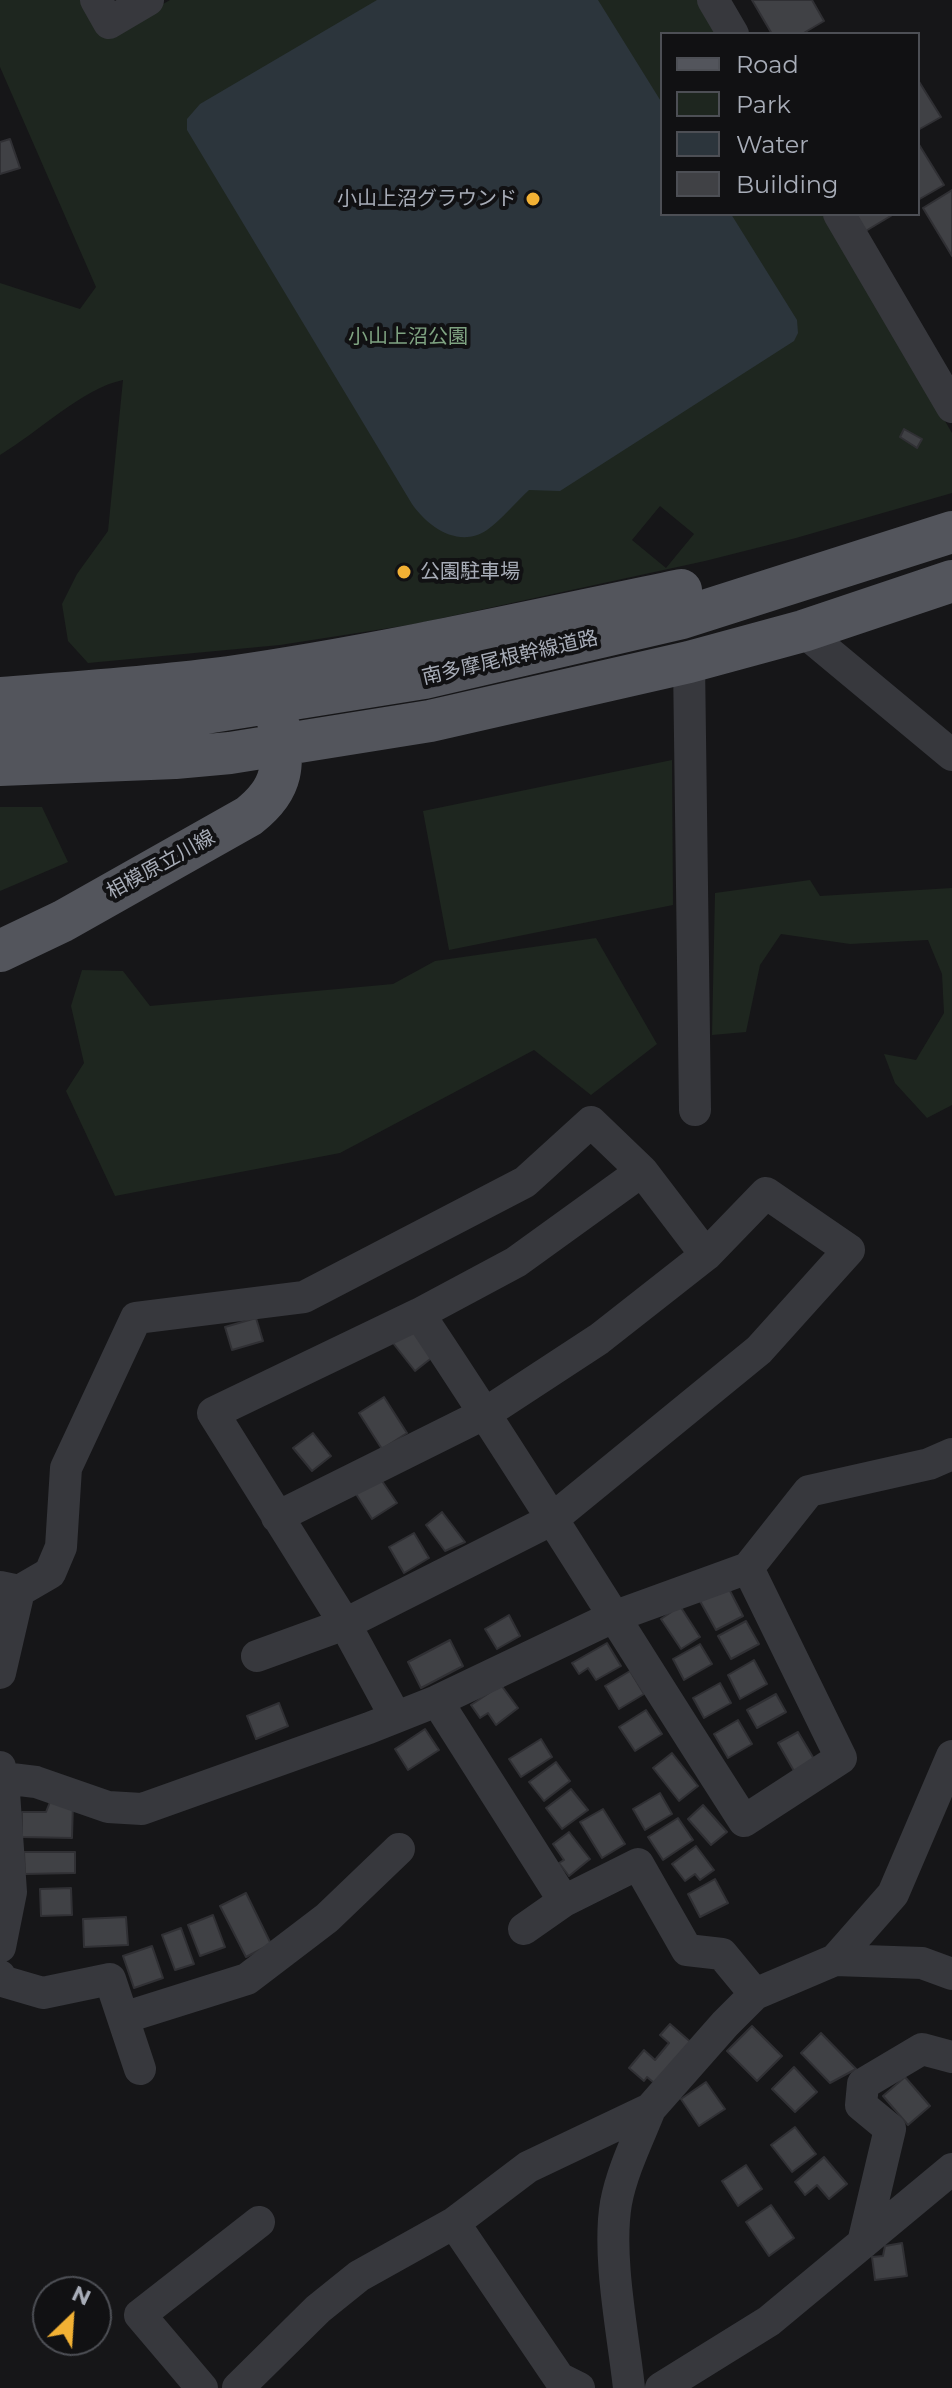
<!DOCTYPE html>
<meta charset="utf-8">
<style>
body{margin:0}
#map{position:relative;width:952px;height:2388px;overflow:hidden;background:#161618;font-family:Montserrat,sans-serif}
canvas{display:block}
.legend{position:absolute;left:660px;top:32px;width:260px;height:184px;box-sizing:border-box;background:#111113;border:2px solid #4d4f55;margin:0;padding:10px 14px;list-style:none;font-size:24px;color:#a8adb8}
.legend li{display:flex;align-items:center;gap:16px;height:40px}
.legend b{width:40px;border:2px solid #4d4f55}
.north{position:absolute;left:32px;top:2276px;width:80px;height:80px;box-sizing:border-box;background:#111113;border:2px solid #4d4f55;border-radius:50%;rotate:25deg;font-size:22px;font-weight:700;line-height:32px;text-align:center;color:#a8adb8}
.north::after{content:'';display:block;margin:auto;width:28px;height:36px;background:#f2b134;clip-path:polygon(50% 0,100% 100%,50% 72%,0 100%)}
</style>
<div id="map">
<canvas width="952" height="2388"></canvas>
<ul class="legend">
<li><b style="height:10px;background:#53555c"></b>Road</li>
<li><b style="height:22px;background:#1e261f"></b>Park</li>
<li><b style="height:22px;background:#2c353c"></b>Water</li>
<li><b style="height:22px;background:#404145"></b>Building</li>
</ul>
<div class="north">N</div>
</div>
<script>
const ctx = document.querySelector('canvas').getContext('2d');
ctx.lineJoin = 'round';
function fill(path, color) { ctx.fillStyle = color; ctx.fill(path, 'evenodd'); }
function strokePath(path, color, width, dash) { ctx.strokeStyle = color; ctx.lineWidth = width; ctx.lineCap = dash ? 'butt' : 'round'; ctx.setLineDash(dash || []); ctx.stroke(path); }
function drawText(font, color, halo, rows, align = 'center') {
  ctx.font = font + ' Montserrat,"Noto Sans JP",sans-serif'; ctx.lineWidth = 8; ctx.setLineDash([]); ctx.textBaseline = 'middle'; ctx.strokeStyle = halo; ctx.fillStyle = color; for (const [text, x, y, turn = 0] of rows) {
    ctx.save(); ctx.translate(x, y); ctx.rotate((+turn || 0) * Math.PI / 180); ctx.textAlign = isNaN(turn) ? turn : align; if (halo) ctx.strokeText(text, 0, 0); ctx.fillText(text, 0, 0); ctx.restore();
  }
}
const green = new Path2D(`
 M0 0H84L106 37 170 0H698L718 34H662V214H824L952 433V493L796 538 705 561 415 624 280 645 88 663 68 641 62 604 77 574 108 531 123 380C83 388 37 433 0 455V283L80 309 96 287 0 67ZM660 506 694 534 666 568 632 540Z
 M672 760 673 905 449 950 423 811Z
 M0 807H42L68 862 0 891Z
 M810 880 820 896 952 888V1105L927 1118 895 1083 884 1054 916 1060 944 1013 942 974 928 940 850 944 781 934 760 965 746 1032 712 1035 715 893Z
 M596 938 657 1044 591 1095 534 1050 340 1153 115 1196 66 1091 84 1063 71 1006 82 970 123 971 150 1006 393 984 435 961Z`);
const water = new Path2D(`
 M377 0H598L662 103V214H731L797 320 798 333 794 341 560 491 529 490C515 503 502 519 487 530 459 549 428 527 412 504L187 130V119L200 104Z`);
const building = new Path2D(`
 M752 0H812L824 21 802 34H772Z
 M918 80 941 117 918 130Z
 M10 139 20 168 0 174V142Z
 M918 143 944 185 918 200Z
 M952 190V256L923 208Z
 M854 214H894L864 232Z
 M904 429 922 439 917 448 900 437Z
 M256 1318 263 1341 232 1350 225 1327Z
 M412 1328 434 1356 415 1371 393 1343Z
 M384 1397 407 1433 382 1449 359 1413Z
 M313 1433 331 1456 312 1471 293 1448Z
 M380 1478 397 1503 372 1519 356 1494Z
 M442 1512 465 1542 445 1551 426 1525Z
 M414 1533 429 1558 404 1573 389 1547Z
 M728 1587 743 1616 716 1630 700 1601Z
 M680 1606 700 1637 681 1649 661 1619Z
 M509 1615 520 1636 497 1649 485 1629Z
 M746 1621 759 1644 731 1659 718 1636Z
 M450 1640 463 1666 421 1688 408 1662Z
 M607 1643 621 1666 596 1680 588 1668 579 1674 572 1663Z
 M700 1644 712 1664 684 1680 673 1659Z
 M754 1660 767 1684 740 1699 728 1675Z
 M630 1671 644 1694 619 1709 605 1686Z
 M720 1683 731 1703 704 1718 693 1698Z
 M501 1685 518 1708 496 1725 488 1713 480 1718 471 1705Z
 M776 1694 786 1712 757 1728 747 1710Z
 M279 1703 288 1726 256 1739 247 1716Z
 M646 1710 662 1734 635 1751 619 1727Z
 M738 1720 752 1744 728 1758 714 1734Z
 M425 1729 439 1750 408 1770 395 1749Z
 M798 1732 814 1759 794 1771 778 1743Z
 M541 1739 552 1757 521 1777 509 1759Z
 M672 1753 698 1786 679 1801 653 1768Z
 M556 1762 570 1781 544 1801 529 1782Z
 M571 1789 588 1810 562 1829 546 1808Z
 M660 1793 672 1814 645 1830 633 1809Z
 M50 1802H73L72 1838 22 1837V1812H46Z
 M703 1805 727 1832 711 1845 688 1819Z
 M603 1809 625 1844 602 1858 580 1822Z
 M678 1818 693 1840 663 1860 648 1837Z
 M569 1832 590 1859 569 1876 559 1863 564 1860 553 1844Z
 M696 1846 714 1870 700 1880 695 1874 685 1881 672 1864Z
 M24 1852H75V1873L25 1874Z
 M715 1879 728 1903 700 1917 688 1894Z
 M71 1888 72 1915 41 1916 40 1889Z
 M246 1893 271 1944 246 1957 220 1906Z
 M213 1915 225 1947 200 1956 188 1925Z
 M126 1917 128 1945 84 1947 83 1919Z
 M181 1928 194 1964 175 1970 162 1935Z
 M152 1946 163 1978 134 1988 123 1956Z
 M670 2024 694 2045 659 2087 647 2077 644 2081 629 2068 644 2050 655 2060 669 2043 660 2035Z
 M752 2026 782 2056 757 2081 727 2051Z
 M821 2033 856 2069 830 2083 801 2053Z
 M794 2067 817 2092 795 2112 772 2089Z
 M905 2077 930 2106 908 2125 883 2096Z
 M706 2082 725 2109 699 2126 681 2099Z
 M795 2127 816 2154 792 2172 771 2145Z
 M824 2157 847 2184 829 2199 817 2185 805 2195 795 2182Z
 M746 2165 762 2189 738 2206 722 2181Z
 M771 2205 794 2238 769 2256 746 2222Z
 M902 2243 907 2276 875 2280 872 2257 883 2256 885 2246Z`);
const minor = new Path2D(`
 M96 0 109 23 148 0
 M713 0 733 34
 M839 214 952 407
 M803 631 952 755
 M689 662 695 1110
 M419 1314C531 1481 635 1652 744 1821L841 1758 748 1568
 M0 1587 19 1591 0 1673
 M19 1591 50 1573 61 1547 66 1468 136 1318 304 1297 525 1182 591 1122 642 1171 706 1255
 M257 1656 345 1624 551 1520 759 1350 849 1250 766 1193 706 1255 599 1339 486 1413 277 1517
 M437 1701 564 1901
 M395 1716 345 1624 213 1413 419 1314 516 1262 642 1171
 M0 1767 3 1778 36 1782 108 1807 142 1809 369 1728 437 1701 613 1617 748 1568 809 1491 929 1464 952 1454
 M0 1778H3L11 1892 0 1947
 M524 1929 564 1901 638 1864 687 1950 722 1954 755 1994 835 1960 922 1963 952 1974
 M835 1960 893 1894 952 1756
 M0 1976 2 1981 43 1993 110 1979 140 2069
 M123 2018 247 1979 327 1918 399 1849
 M454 2223 559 2378 579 2388
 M863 2243 890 2129 861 2105 863 2084 922 2049 952 2057
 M202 2388 140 2315 259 2222
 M238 2388 318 2309 359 2276 454 2223 528 2167 650 2109 725 2024 755 1994
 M629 2388C623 2333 607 2256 616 2203 622 2171 638 2139 650 2109
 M661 2388 769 2321 952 2169`);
const major = new Path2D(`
 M0 698C76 692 153 687 229 677 381 655 531 621 681 590
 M0 730 174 718 424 678 682 618 952 532
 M0 765 175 758 230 753 430 721 689 662 803 631 952 581
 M0 951 63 921 249 816C286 787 283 765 278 720`);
const markers = [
 [533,199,8,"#f2b134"],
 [404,572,8,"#f2b134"]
];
const poiNames = [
 ["小山上沼グラウンド",517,199],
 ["公園駐車場",420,572,"left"]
];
const parkNames = [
 ["小山上沼公園",408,337]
];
const streetNames = [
 ["南多摩尾根幹線道路",510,658,-13],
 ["相模原立川線",161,865,-29]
];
fill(green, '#1e261f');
fill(water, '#2c353c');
fill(building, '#404145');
strokePath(building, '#303034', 2);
strokePath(minor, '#37383d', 32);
strokePath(major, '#53555c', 42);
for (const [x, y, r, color] of markers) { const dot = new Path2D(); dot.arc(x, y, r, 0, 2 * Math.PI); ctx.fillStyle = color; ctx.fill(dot); strokePath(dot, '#111113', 3); }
drawText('20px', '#a8adb8', '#111113', poiNames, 'right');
drawText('20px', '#7fa381', '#111113', parkNames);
drawText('20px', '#a8adb8', '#111113', streetNames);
</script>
